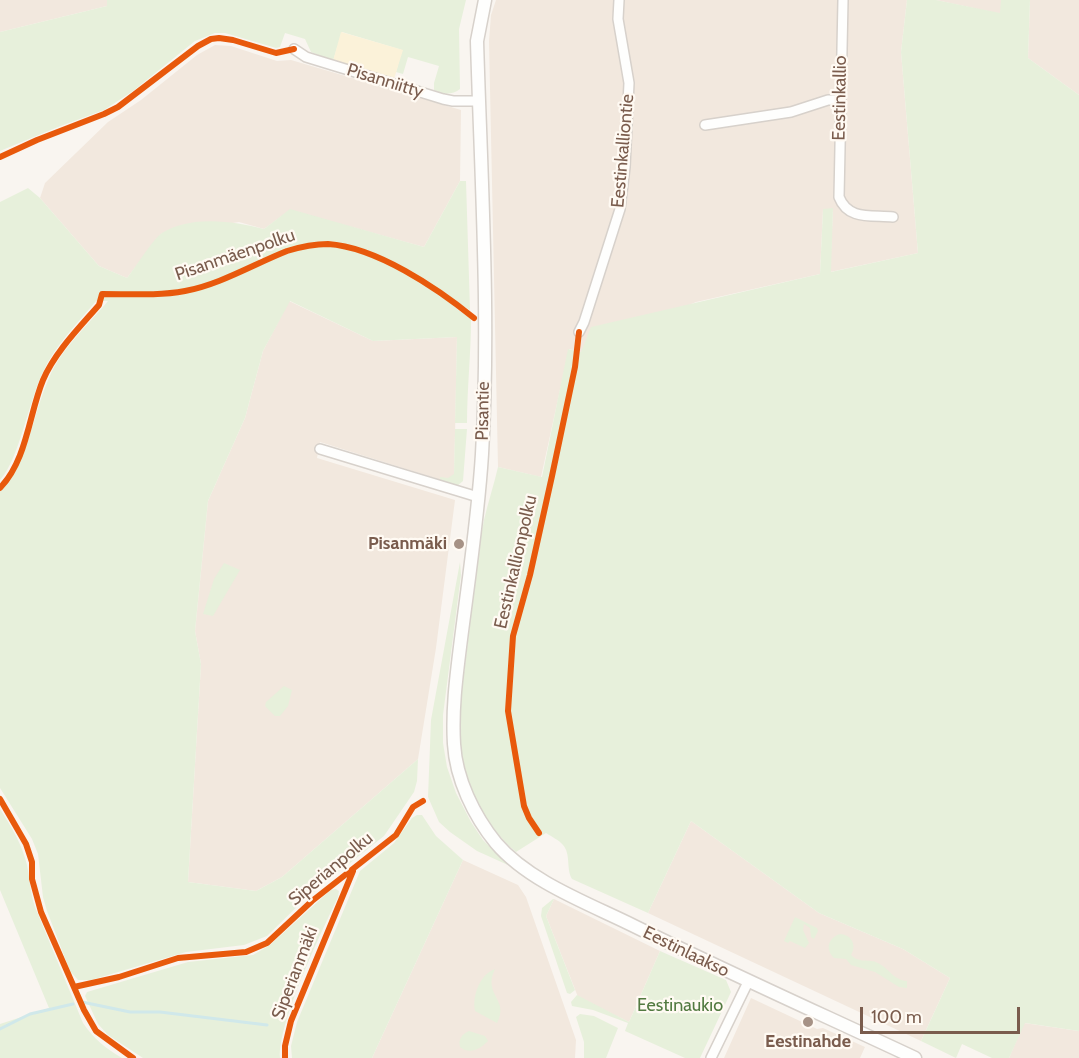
<!DOCTYPE html>
<meta charset="utf-8">
<style>
body{margin:0}
#map{position:relative;width:1079px;height:1058px;overflow:hidden;background:#f9f5f0;font-family:Cabin,sans-serif}
canvas{display:block}
.scale{position:absolute;left:860px;top:1007px;width:160px;height:27px;box-sizing:border-box;border:3px solid #7a5c4d;border-top:0;padding-left:8px;font-size:18px;line-height:21px;white-space:nowrap;color:#7a5c4d;-webkit-text-stroke:4px #fffaf3;paint-order:stroke}
</style>
<div id="map">
<canvas width="1079" height="1058"></canvas>
<div class="scale">100 m</div>
</div>
<script>
const ctx = document.querySelector('canvas').getContext('2d');
ctx.lineJoin = 'round';
function fill(path, color) { ctx.fillStyle = color; ctx.fill(path, 'evenodd'); }
function strokePath(path, color, width, dash) { ctx.strokeStyle = color; ctx.lineWidth = width; ctx.lineCap = dash ? 'butt' : 'round'; ctx.setLineDash(dash || []); ctx.stroke(path); }
function drawText(font, color, halo, rows, align = 'center') {
  ctx.font = font + ' Cabin,sans-serif'; ctx.lineWidth = 4.5; ctx.setLineDash([]); ctx.textBaseline = 'middle'; ctx.strokeStyle = halo; ctx.fillStyle = color; for (const [text, x, y, turn = 0] of rows) {
    ctx.save(); ctx.translate(x, y); ctx.rotate((+turn || 0) * Math.PI / 180); ctx.textAlign = isNaN(turn) ? turn : align; if (halo) ctx.strokeText(text, 0, 0); ctx.fillText(text, 0, 0); ctx.restore();
  }
}
const residential = new Path2D(`
 M0 0H107V6L0 32Z
 M496 0H907L901 52 918 253 830 272 833 209H823L820 274 696 302 581 352 569 349 541 477 498 467 489 41 491 15Z
 M936 0H1001V14Z
 M1030 0H1079V95L1028 58Z
 M215 45 231 46 277 61 291 60 461 110 460 181 424 247 290 210 264 229 239 222 161 234 127 278 99 266 40 198 45 183 108 122 141 100 197 55Z
 M289 301 373 341 457 337 454 484 320 442 317 458 455 500 436 648 418 759 282 877 256 891 188 882 201 664 195 631 208 501 245 418 263 351Z
 M691 821 819 913 903 949 950 978 921 1041 648 913Z
 M463 860 518 885 526 897 576 1040 575 1058H372Z
 M554 899 660 951 629 1022 578 997 546 916Z
 M751 998 817 1029 823 1028 865 1047 860 1058H724Z
 M1024 1023 1079 1031V1058H1009Z`);
const green = new Path2D(`
 M107 0H466L459 29 460 89C453 95 442 95 434 90V83L439 66 408 57 403 74 396 72 402 50 342 32 333 61 311 52 305 39 285 33 280 47 276 48 225 33H215L195 41 133 91 104 110 58 127 0 151V32L107 6Z
 M907 0H936L1000 13 1001 0H1030L1028 58 1079 95V1031L1025 1023 1009 1058H992L962 1044 956 1058 921 1041 950 978 903 949 819 913 691 821 648 913 572 879C566 869 571 854 563 845 559 840 552 837 546 833L516 852C485 826 465 786 461 746 457 714 463 682 467 650 472 607 475 563 484 520 488 502 494 485 498 467L542 477 568 349 581 352 591 327 820 274 823 209 833 208 831 272 918 253 901 52Z
 M460 181H466L470 310 454 301 457 309 471 319C471 354 467 388 467 423H455L457 337 373 341 290 301 263 351 245 418 208 501 195 631 201 664 188 882 256 891 282 877 418 759 417 781 414 792 384 836 306 898 267 936 244 945 186 952 91 980H78L70 971 47 911 43 897 38 854 32 839 0 788V492C29 460 32 416 49 378 61 349 88 325 108 301H96C78 323 55 345 43 372 29 400 19 460 0 480V202L28 188 40 198 99 266 127 278C136 267 152 240 162 233 191 215 233 221 264 229L290 209 424 247Z
 M455 429H467L463 481 457 486 440 481V477L448 478 454 474Z
 M460 562 461 575 443 715V743L447 767 456 793 471 822 483 840 508 865 477 851 450 832 439 822 428 797 431 720Z
 M224 563 240 570 213 616 203 614 214 579Z
 M284 686 292 690 288 706 280 716H275L265 706 266 702Z
 M0 809C11 826 22 844 27 865 30 879 30 893 35 907L83 1023C94 1039 105 1048 122 1058H0V1024L49 1008 0 890Z
 M417 815H422L436 836 463 860 372 1058H292L291 1046 297 1022 360 871 394 843 412 818Z
 M336 889 339 891 338 897C321 933 278 1022 280 1058H143L108 1035 98 1024 85 996 87 992 188 962 253 955 270 945 324 896 331 890Z
 M553 899H554L546 916 575 990 570 994 567 993 541 916 542 908Z
 M795 917 817 928 818 931 814 939 811 937 810 928 804 924 803 930 809 943 805 948 790 941 788 943 784 941Z
 M840 934C852 935 857 945 851 955 860 964 868 958 878 963 890 969 893 980 907 981V988L899 987 875 972 851 965 846 959 834 958C825 949 828 938 840 934Z
 M660 951 726 980 731 992 700 1058H685L625 1031 628 1023 593 1010 572 1006 571 1002 577 995 629 1022Z
 M495 969C482 995 510 999 497 1023L475 1011C472 996 480 974 495 969Z
 M580 1014 594 1016 618 1028 606 1058H584V1042L576 1017Z
 M469 1031 485 1036 488 1041C480 1049 470 1055 460 1047 458 1039 462 1034 469 1031Z`);
const sand = new Path2D(`
 M341 32 403 50 394 79 333 61Z`);
const stream = new Path2D(`
 M82 1002 130 1012H160L267 1025
 M0 1029 30 1014 73 1004`);
const minor = new Path2D(`
 M843 0 839 197C848 220 870 215 893 217
 M294 49 306 57 443 99 453 101H478
 M705 125 791 112 828 100H839
 M579 332 584 322 620 209 625 167 629 83 618 19 619 0
 M320 449 478 497
 M711 1058 748 982`);
const tertiary = new Path2D(`
 M485 0 477 41C481 178 490 317 482 454 478 519 468 583 460 647 456 679 452 711 454 744 456 779 474 816 496 843 529 882 590 904 634 926 727 972 821 1014 915 1058`);
const cycleway = new Path2D(`
 M0 157 37 140 104 114 118 107 198 46 211 39 219 38 233 40 276 53 294 49
 M0 488C27 460 29 414 43 380 55 352 79 328 99 305L102 294C130 294 158 296 185 291 219 285 254 264 287 251 300 247 314 244 328 244 376 247 437 288 474 318
 M0 799 26 844 32 862V879L41 912 84 1010 96 1031 133 1058
 M539 833 529 818 524 806 508 711 513 636 530 575 552 476 575 367 579 332
 M74 987 119 977 178 958 246 952 267 943 312 901 396 835 413 807 423 801
 M285 1058V1046L291 1021 353 871`);
const markers = [
 [459,544,6,"#a69286"],
 [808,1022,6,"#a69286"]
];
const streetNames = [
 ["Pisanniitty",385,81,17],
 ["Eestinkallio",840,98,-89],
 ["Eestinkalliontie",623,151,-85],
 ["Pisanmäenpolku",235,255,-19],
 ["Pisantie",483,411,-89],
 ["Eestinkallionpolku",516,562,-77],
 ["Siperianpolku",331,869,-40],
 ["Eestinlaakso",686,952,26],
 ["Siperianmäki",295,973,-69]
];
const poiNames = [
 ["Pisanmäki",447,544],
 ["Eestinahde",808,1042,"center"]
];
const parkNames = [
 ["Eestinaukio",680,1006]
];
fill(residential, '#f2e8de');
fill(green, '#e7f0db');
fill(sand, '#fbf2d9');
strokePath(stream, '#d0e8ea', 3);
strokePath(minor, '#d7d1cb', 12);
strokePath(tertiary, '#d7d1cb', 15);
strokePath(minor, '#fefefd', 9);
strokePath(tertiary, '#fefefd', 12);
strokePath(cycleway, '#e8590c', 6);
for (const [x, y, r, color] of markers) { const dot = new Path2D(); dot.arc(x, y, r, 0, 2 * Math.PI); ctx.fillStyle = color; ctx.fill(dot); strokePath(dot, '#fffaf3', 2); }
drawText('18px', '#7a5c4d', '#fffaf3', streetNames);
drawText('bold 18px', '#7a5c4d', '#fffaf3', poiNames, 'right');
drawText('18px', '#537a41', '#fffaf3', parkNames);
</script>
